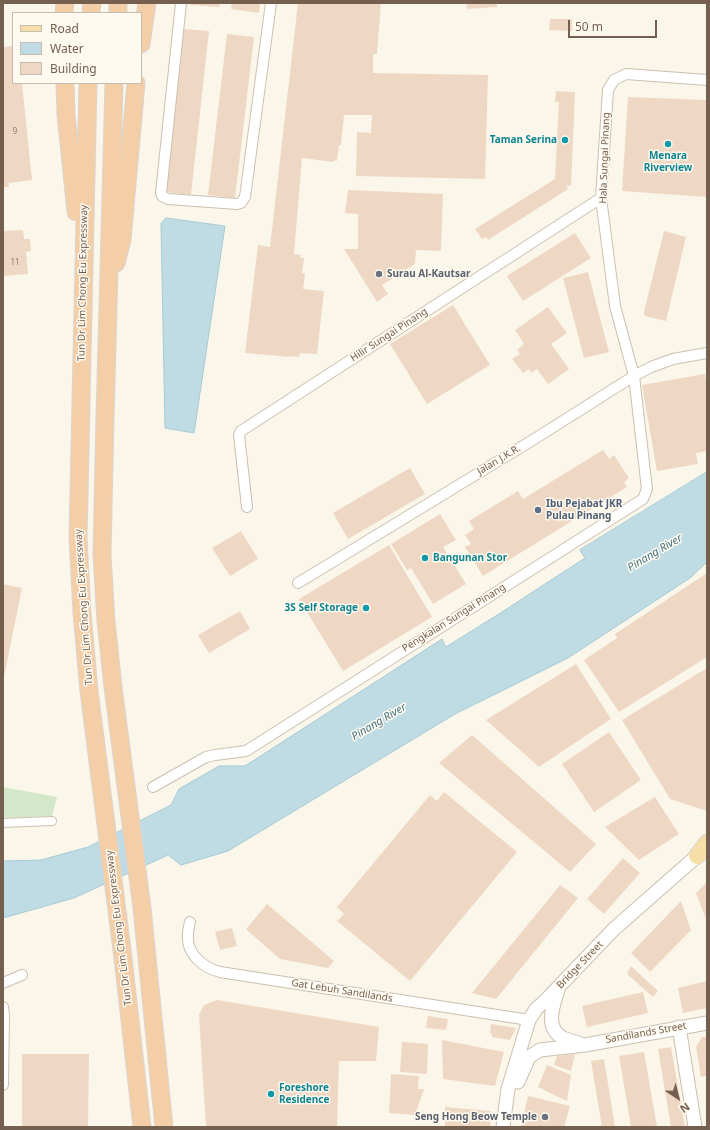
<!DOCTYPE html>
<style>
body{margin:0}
#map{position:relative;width:710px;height:1130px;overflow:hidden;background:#fbf6ea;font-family:"Noto Sans",sans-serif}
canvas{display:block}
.frame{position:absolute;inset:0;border:4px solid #755f4e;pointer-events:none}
.legend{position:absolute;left:12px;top:12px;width:130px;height:72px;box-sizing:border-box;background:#fefaf0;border:1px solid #c7bcaf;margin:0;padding:5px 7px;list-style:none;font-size:12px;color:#755f4e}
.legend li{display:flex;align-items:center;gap:8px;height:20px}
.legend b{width:20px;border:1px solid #c7bcaf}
.north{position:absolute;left:658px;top:1078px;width:40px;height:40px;-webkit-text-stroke:3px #fefaf0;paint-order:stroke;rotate:145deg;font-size:11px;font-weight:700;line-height:16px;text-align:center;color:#755f4e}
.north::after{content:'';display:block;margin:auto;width:14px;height:18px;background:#755f4e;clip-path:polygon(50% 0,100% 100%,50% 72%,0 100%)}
.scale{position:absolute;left:568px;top:20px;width:89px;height:18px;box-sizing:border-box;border:2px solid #755f4e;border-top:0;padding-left:5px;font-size:12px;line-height:14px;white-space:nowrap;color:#755f4e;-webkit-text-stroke:3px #fefaf0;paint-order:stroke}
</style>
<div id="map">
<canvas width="710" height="1130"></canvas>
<div class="frame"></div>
<ul class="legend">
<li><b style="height:5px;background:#f5dea7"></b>Road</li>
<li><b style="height:11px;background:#bfdce4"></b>Water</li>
<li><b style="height:11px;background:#efd8c3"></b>Building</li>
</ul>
<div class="north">N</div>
<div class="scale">50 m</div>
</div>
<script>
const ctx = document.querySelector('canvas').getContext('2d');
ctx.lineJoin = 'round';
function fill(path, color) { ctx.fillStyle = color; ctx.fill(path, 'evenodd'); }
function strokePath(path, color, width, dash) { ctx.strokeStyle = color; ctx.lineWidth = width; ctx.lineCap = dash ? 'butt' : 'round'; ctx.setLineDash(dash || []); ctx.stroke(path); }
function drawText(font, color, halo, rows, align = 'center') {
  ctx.font = font + ' "Noto Sans",sans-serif'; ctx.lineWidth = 3; ctx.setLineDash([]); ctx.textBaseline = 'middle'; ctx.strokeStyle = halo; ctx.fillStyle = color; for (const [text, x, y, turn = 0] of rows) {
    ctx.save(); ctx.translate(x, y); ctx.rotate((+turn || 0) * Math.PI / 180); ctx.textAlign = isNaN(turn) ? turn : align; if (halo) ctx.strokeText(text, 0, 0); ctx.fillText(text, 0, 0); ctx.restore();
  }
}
const green = new Path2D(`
 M3 787 57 797 52 816 3 818Z`);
const water = new Path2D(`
 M166 218 225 226 194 433 165 428 161 224Z
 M707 472V562L690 578 568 658 455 714 228 851 181 865 168 855 74 898 3 918V861L41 860 88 847 171 805 179 789 219 766H245L442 639 446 647 502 612 585 558 580 550Z`);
const building = new Path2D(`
 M190 3H220L219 7 190 5Z
 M232 3H260L259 13 231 9Z
 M298 3H381L377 54H373V73L488 75 485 179 356 176 357 132 371 133 372 115H344L341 145H339L337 161 334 160V162L302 158 294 254 301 255 300 258H304L302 273H305L303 289 324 291 317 354 300 353 299 357 291 356V357L245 353 258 245 270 247Z
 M466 3H497V7L467 9Z
 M550 19H572V31L549 30Z
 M184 29 209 31 191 195 166 192Z
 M227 34 254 37 235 198 208 195Z
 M13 46V83H22L32 180 9 183V187H3V47Z
 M556 91 575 92 571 186 566 185 568 189 488 240 486 237 482 239 475 229 555 179 559 102H555Z
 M628 97 707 100V197L622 191Z
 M348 190 443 194 441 251 416 250 415 264 382 285 388 294 377 302 344 249H358V214L345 213Z
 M23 230 24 239H30L31 251 26 252 28 274 3 276V231Z
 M664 231 686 237 666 321 645 316 644 312Z
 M575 233 591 258 523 301 507 276Z
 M588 272 609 352 584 358 563 278Z
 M453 305 490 365 427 404 390 344Z
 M548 307 567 333 551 344 569 369 548 384 537 369 531 373 529 369 523 373 512 359 520 354 517 350 524 344 515 330Z
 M705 374 707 387V451L696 453 698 464 657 471 642 385Z
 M603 450 609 459 614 455 629 478 624 482 627 487 483 576 465 547 471 544 465 535 474 529 469 521 518 491 523 499Z
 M410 468 425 494 348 539 333 513Z
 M440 514 456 540 443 547 466 584 433 604 411 568 407 570 391 544Z
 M241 531 258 559 230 576 212 548Z
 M389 545 432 617 343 671 299 599Z
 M707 573V657L619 712 584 660 617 638 615 634Z
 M3 584 22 588 4 677H3Z
 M240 611 250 629 209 653 198 635Z
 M576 664 611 719 539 767 486 720Z
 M707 668V811L670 799 622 720Z
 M609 732 641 780 594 812 562 764Z
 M472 735 596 844 570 872 439 763Z
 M444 792 517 852 410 981 337 921 344 914 337 907 430 795 437 801Z
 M655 797 679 834 639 860 605 827Z
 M623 858 640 873 604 914 587 899Z
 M707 882V922L696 893Z
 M560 885 578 898 496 999 472 993Z
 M681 901 691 930 650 972 631 953Z
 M267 904 334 961 328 968 280 959 246 929Z
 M232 928 237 946 220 950 215 932Z
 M631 966 658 991 653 997 627 974Z
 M707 981V1008L683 1013 678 988Z
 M643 992 648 1013 587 1027 582 1006Z
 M217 1000 379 1027 376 1061H339L337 1127H206L199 1015 204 1005Z
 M428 1016 448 1019 446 1030 426 1028Z
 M491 1024 516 1028 510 1040 492 1037V1034H490Z
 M702 1037H707V1076L701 1077 696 1047Z
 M442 1040 504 1052 495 1086 443 1079Z
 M402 1042 428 1044 427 1074 400 1072Z
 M671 1047 685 1127H671L658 1049Z
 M644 1052 657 1127H631L619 1056Z
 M22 1054H89L88 1127H22Z
 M575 1054 571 1071 554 1065 557 1056Z
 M604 1059 615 1127H602L591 1061Z
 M547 1065 571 1075 567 1101 538 1087Z
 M391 1074 419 1076 418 1089H424L415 1115 389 1113Z
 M528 1096 570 1106 564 1127H521Z
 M445 1107 491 1111 490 1127H445Z`);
const pedestrian = new Path2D(`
 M3 823 52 821`);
const minor = new Path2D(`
 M181 3 161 193 162 196 168 199 237 204 241 203 245 197 271 3
 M247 507 239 435 241 431 601 198
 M298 583 536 438 634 376 651 367 673 359 707 353
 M153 787 206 757 215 755 246 751 643 499 647 489 634 376 615 306 601 198 608 90 614 80 626 74 707 80
 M190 922C189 926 188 931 188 935 186 954 204 968 220 972L529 1020
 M3 983 22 975
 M3 1007 4 1016 3 1085`);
const tertiary = new Path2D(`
 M558 990C553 1006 544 1028 563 1038 569 1040 575 1042 581 1044
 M679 1027 695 1127
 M518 1082 529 1057 540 1050 585 1045 707 1023
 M503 1127 508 1089 529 1020 536 1009 546 1000 614 929 697 856`);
const primary = new Path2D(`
 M697 856 707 843`);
const trunk = new Path2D(`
 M64 13 65 3
 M91 13 92 3
 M118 13V3
 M141 44 147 3
 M65 83 66 114 76 212
 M88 83 78 538 82 613 89 691 123 958 142 1127
 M114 83 105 418 102 555 106 621 113 687 142 908 164 1127
 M116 263 122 240 136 83`);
const markers = [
 [565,140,4,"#0f9aa8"],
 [668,144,4,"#0f9aa8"],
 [379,274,4,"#6b7280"],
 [538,510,4,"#5c6f8a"],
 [425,558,4,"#0f9aa8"],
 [366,608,4,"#0f9aa8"],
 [271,1094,4,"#0f9aa8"],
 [545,1117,4,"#6b7280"]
];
const numberNames = [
 ["9",15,132],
 ["11",15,263]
];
const cultureNames = [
 ["Taman Serina",557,140],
 ["Menara",668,156,"center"],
 ["Riverview",668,168,"center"],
 ["Bangunan Stor",433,558,"left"],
 ["3S Self Storage",358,608],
 ["Foreshore",279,1088,"left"],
 ["Residence",279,1100,"left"]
];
const streetNames = [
 ["Hala Sungai Pinang",605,158,-88],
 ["Tun Dr Lim Chong Eu Expressway",83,283,-89],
 ["Hilir Sungai Pinang",389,335,-33],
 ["Jalan J.K.R.",499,460,-31],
 ["Tun Dr Lim Chong Eu Expressway",84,607,-94],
 ["Pengkalan Sungai Pinang",454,618,-32],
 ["Tun Dr Lim Chong Eu Expressway",119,928,-97],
 ["Bridge Street",580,965,-46],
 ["Gat Lebuh Sandilands",342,991,9],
 ["Sandilands Street",646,1033,-10]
];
const worshipNames = [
 ["Surau Al-Kautsar",387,274],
 ["Seng Hong Beow Temple",537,1117,"right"]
];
const serviceNames = [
 ["Ibu Pejabat JKR",546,504],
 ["Pulau Pinang",546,516]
];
const waterNames = [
 ["Pinang River",655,553,-31],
 ["Pinang River",379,722,-31]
];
fill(green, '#d3e8c9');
fill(water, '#bfdce4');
strokePath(water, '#a6cad5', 1);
fill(building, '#efd8c3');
strokePath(pedestrian, '#cdbfb0', 10);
strokePath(minor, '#cdbfb0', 12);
strokePath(tertiary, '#cdbfb0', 15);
strokePath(primary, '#dbd5d1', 18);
strokePath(trunk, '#dbd5d1', 19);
strokePath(pedestrian, '#fff', 8);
strokePath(minor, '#fff', 10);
strokePath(tertiary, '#fff', 13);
strokePath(primary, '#f5dea7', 16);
strokePath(trunk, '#f3cea6', 17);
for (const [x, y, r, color] of markers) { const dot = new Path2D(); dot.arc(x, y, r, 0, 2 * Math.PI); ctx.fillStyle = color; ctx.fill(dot); strokePath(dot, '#fefaf0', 1.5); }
drawText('8px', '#947d6b', null, numberNames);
drawText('bold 10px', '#0d838f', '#fefaf0', cultureNames, 'right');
drawText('10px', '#755f4e', '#fefaf0', streetNames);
drawText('bold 10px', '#5b616d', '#fefaf0', worshipNames, 'left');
drawText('bold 10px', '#4e5e75', '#fefaf0', serviceNames, 'left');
drawText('italic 11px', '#497786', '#fefaf0', waterNames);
</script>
